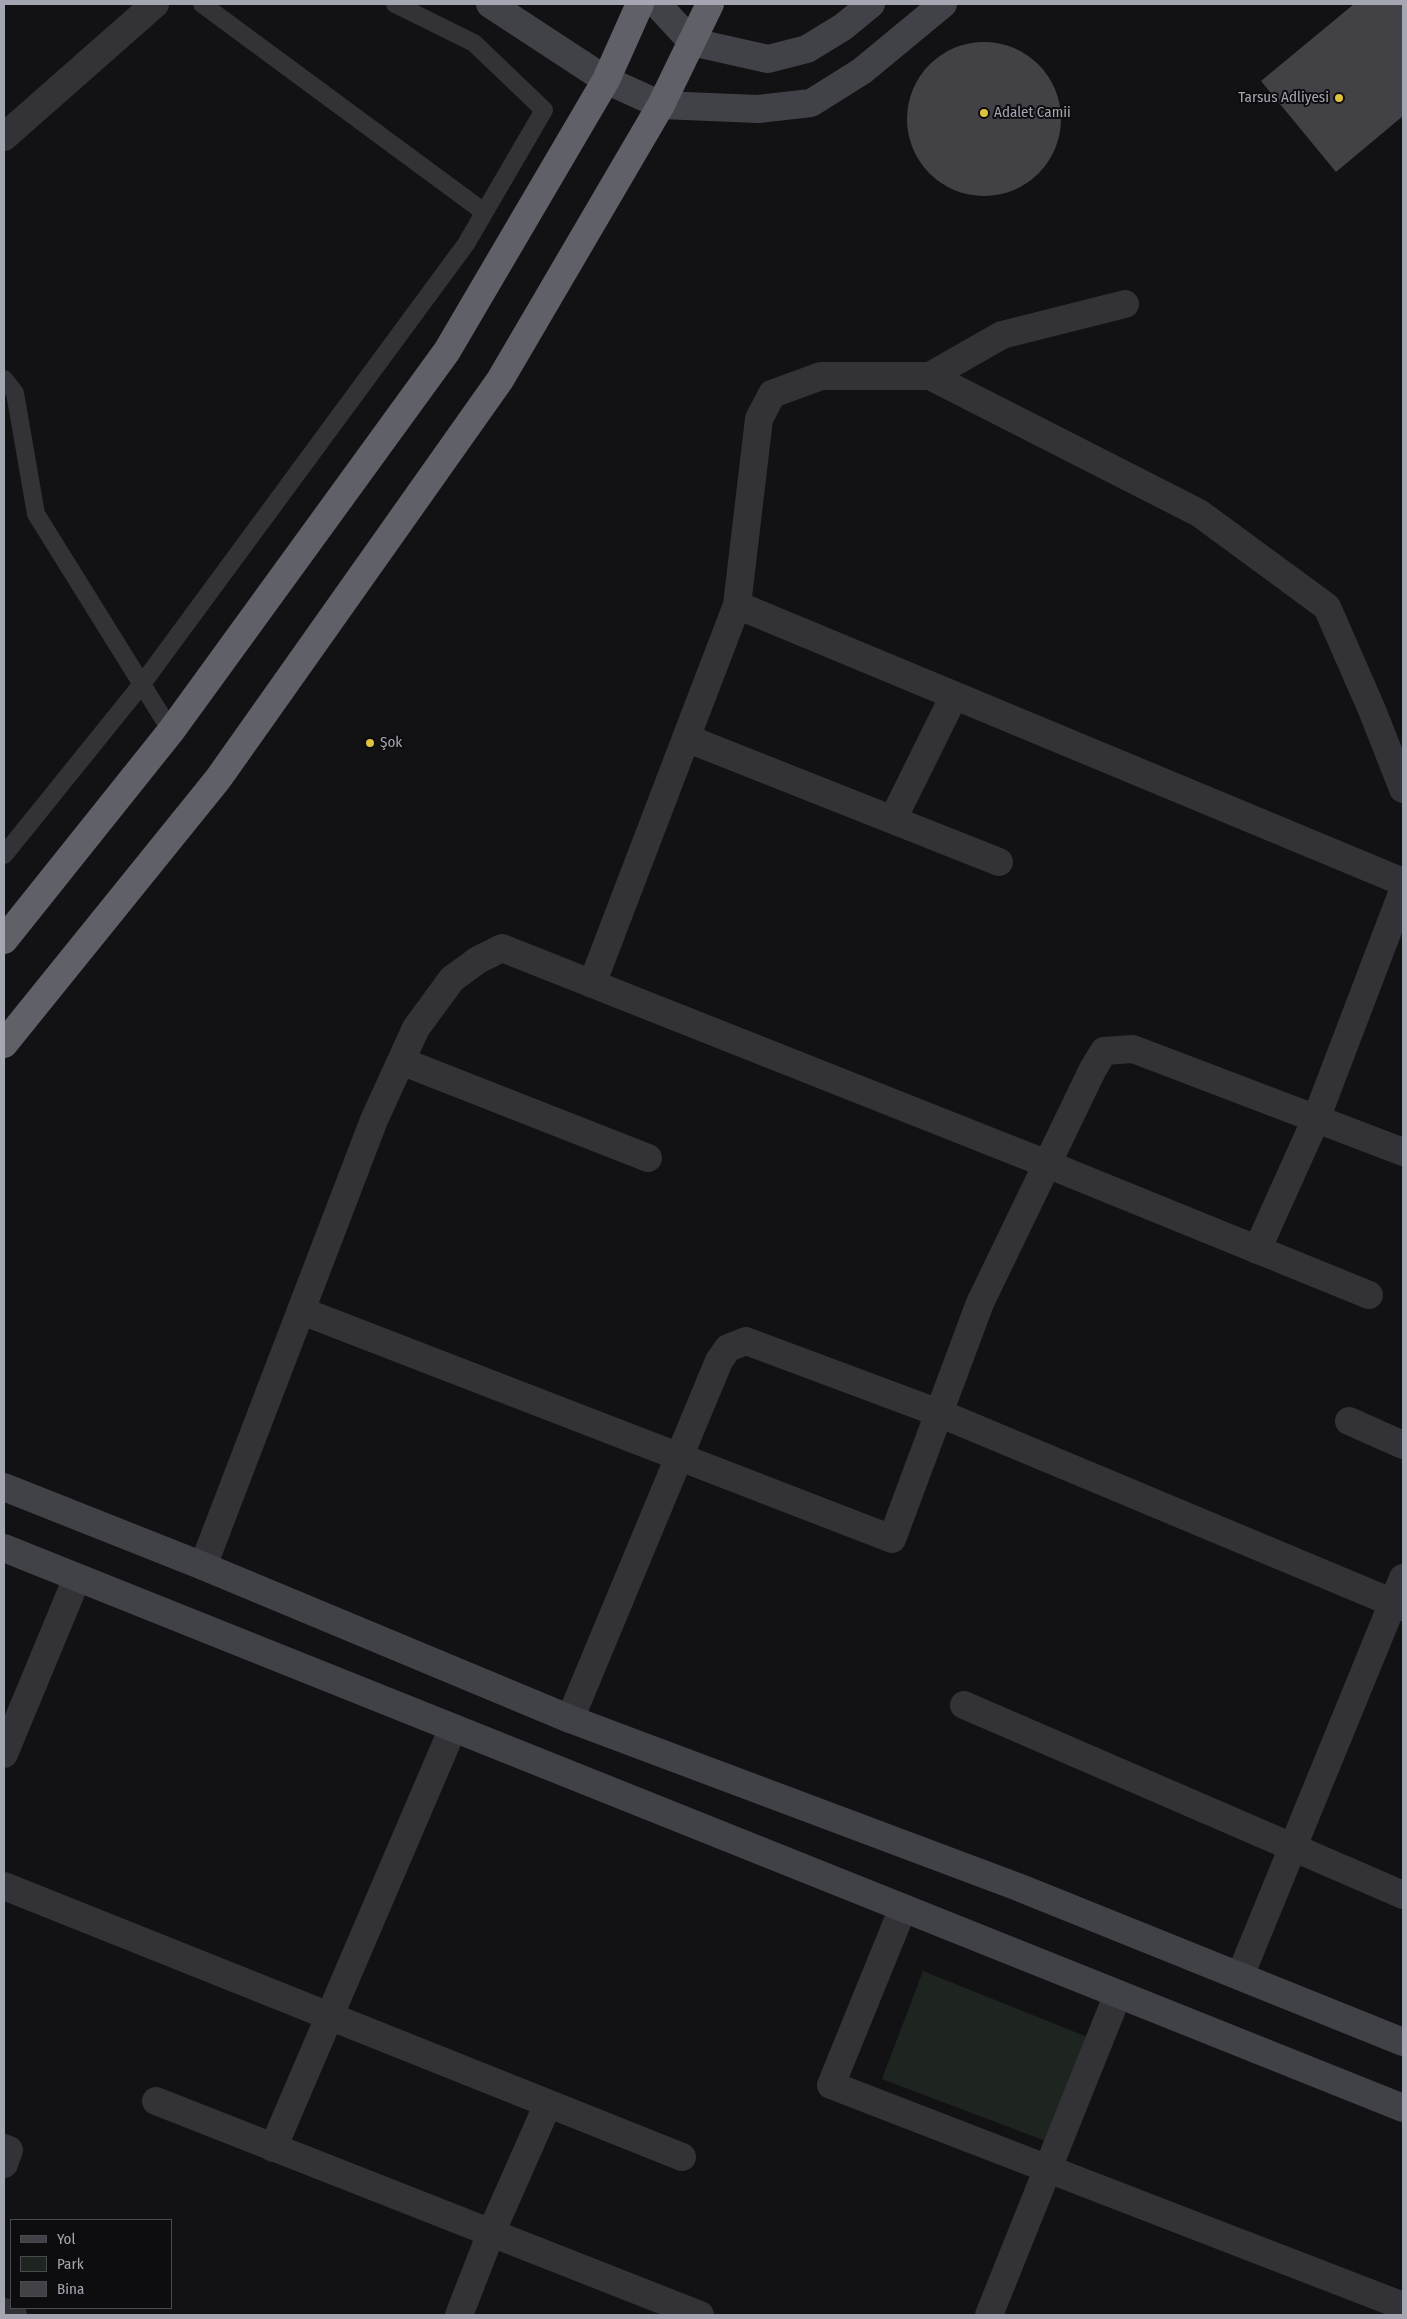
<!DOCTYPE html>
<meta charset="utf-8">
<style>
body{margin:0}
#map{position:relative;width:1407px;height:2319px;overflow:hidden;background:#121113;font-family:"Fira Sans Condensed",sans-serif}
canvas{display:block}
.frame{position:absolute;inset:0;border:5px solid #a4a6b2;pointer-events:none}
.legend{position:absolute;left:10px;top:2219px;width:162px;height:90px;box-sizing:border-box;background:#0d0c0e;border:1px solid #494a50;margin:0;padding:6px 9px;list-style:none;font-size:15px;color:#a4a6b2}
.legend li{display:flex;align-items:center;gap:10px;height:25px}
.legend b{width:25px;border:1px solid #494a50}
</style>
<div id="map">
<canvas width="1407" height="2319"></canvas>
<div class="frame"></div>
<ul class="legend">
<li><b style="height:6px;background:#414247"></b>Yol</li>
<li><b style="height:14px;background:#1e2520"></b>Park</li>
<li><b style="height:14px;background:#414146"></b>Bina</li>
</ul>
</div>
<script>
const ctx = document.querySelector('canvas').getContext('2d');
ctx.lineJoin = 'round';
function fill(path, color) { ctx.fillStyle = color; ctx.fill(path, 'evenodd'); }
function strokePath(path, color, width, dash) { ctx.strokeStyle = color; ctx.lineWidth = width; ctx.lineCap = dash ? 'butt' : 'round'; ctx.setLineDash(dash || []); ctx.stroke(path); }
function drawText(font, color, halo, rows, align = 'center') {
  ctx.font = font + ' "Fira Sans Condensed",sans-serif'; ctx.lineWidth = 4; ctx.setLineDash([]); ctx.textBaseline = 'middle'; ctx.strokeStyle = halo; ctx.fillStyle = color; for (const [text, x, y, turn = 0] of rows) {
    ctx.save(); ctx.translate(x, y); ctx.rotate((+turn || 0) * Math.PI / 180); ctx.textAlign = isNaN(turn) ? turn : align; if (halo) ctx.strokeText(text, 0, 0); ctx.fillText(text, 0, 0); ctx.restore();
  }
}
const green = new Path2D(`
 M923 1971 1090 2038 1048 2142 882 2079Z`);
const building = new Path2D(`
 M1354 4H1403V116L1336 172 1261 81Z
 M907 119a77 77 0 1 1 154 0a77 77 0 1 1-154 0Z`);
const lane = new Path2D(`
 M202 4 484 212
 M4 379 15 393 36 514 171 731
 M4 855 142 684 466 244 544 110 474 43 395 4`);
const street = new Path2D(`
 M4 137 155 4
 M930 376 1199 513 1327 607 1372 710 1403 789
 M737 605 1403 882
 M686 738 999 862
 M893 819 954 696
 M592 984 737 605 759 419 772 394 821 376H930L1002 335 1125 304
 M401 1061 648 1158
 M1257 1250 1316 1119 1403 891
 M302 1311 892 1539 980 1303 1093 1069 1104 1051 1133 1049 1403 1152
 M1349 1421 1403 1445
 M203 1566 374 1120 416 1028 452 979 478 960 502 948 1047 1164 1369 1295
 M964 1705 1403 1895
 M570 1719 719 1361 728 1348 746 1341 939 1413 1403 1607
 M4 1754 77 1578
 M4 1886 682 2157
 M903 1908 831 2085 1403 2306
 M1240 1976 1403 1578
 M156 2101 700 2315
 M4 2148 9 2150 4 2164
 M273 2148 453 1728
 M4 2312 13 2315
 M459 2315 491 2233 548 2104
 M989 2315 1118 1994`);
const secondary = new Path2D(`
 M490 4 606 80 661 105 758 109 811 103 862 71 943 4
 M657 4 692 42 768 59 807 49 843 27 871 4
 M4 1487 203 1566 570 1719 1018 1887 1403 2042
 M4 1548 1403 2108`);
const highway = new Path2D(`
 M4 940 171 731 447 351 606 80 640 4
 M4 1044 218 779 500 380 661 105 710 4`);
const markers = [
 [1339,98,5,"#dec23e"],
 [984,113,5,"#dec23e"],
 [370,743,5,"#dec23e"]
];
const poiNames = [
 ["Tarsus Adliyesi",1329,98,"right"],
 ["Adalet Camii",994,113],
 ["Şok",380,743]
];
fill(green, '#1e2520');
fill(building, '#414146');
strokePath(lane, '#333337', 18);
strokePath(street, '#333337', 28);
strokePath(secondary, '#414247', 28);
strokePath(highway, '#5f6068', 28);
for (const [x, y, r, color] of markers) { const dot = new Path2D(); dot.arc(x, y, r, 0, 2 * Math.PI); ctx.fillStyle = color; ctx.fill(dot); strokePath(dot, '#0d0c0e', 2); }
drawText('15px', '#a4a6b2', '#0d0c0e', poiNames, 'left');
</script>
